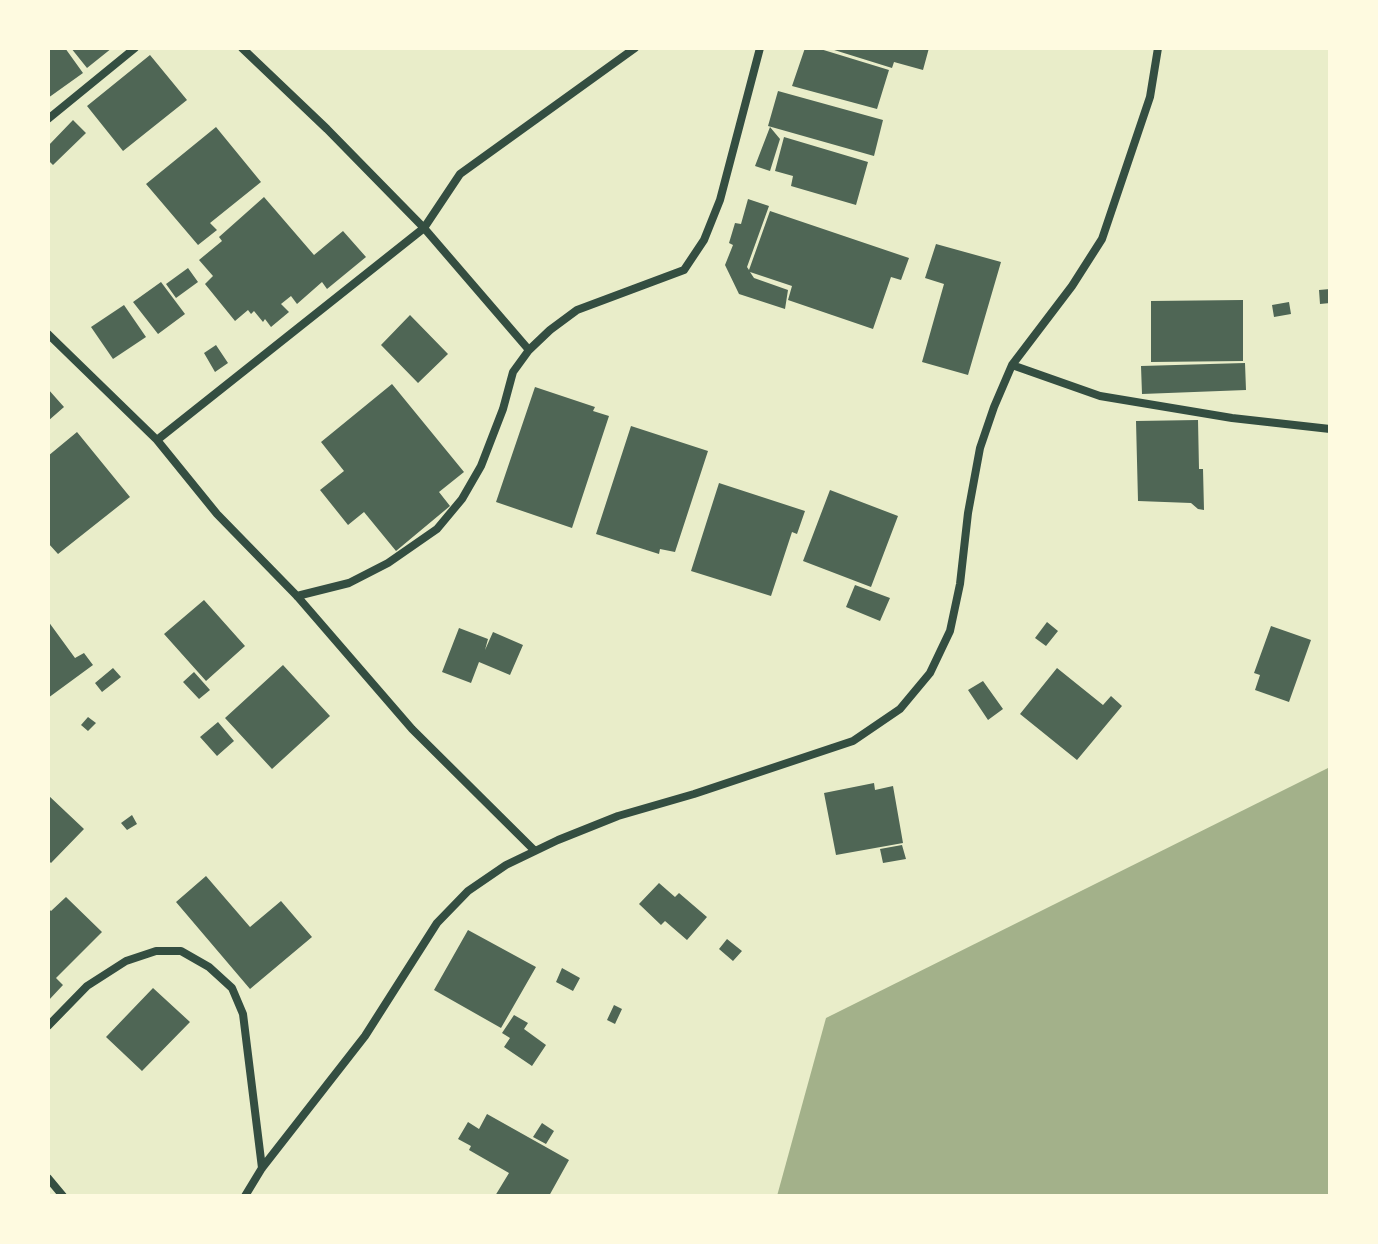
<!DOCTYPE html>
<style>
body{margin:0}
#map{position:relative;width:1378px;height:1244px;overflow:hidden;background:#e9edc9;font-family:"DejaVu Sans",sans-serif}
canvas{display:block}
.frame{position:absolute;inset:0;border:50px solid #fefae0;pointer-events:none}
</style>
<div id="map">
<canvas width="1378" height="1244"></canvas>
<div class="frame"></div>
</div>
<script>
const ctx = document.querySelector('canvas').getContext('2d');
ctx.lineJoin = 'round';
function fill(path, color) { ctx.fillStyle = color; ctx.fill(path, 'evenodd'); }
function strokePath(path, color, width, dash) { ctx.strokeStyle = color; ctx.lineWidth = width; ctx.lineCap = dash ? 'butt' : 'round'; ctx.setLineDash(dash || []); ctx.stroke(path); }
const water = new Path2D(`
 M1330 767V1196H777L826 1018Z`);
const building = new Path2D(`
 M48 48H65L83 73 48 98Z
 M71 48H112L87 68Z
 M805 48H817L889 70 877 109 792 86Z
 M929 48 923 70 894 62 892 68 831 49Z
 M150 55 187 100 123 151 87 106Z
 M778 91 883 120 874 156 768 126Z
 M73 120 86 133 53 165 48 160V146Z
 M216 127 261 182 210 223 217 230 198 245 146 184Z
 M770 127 780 139 770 171 755 166Z
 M784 137 868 162 856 205 791 186 793 176 775 171Z
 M264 197 314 255 343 231 366 257 327 289 322 282 297 304 291 296 281 304 289 312 271 327 265 319 263 322 254 311 251 314 248 310 235 321 205 284 213 276 199 260 222 241 219 237Z
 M748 199 769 206 747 267 749 270 770 211 909 258 901 280 891 277 873 329 788 300 792 286 750 272 754 278 788 290 785 309 739 294 725 265 733 245 729 243 735 223 741 224Z
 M936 244 1001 262 968 375 922 362 944 284 925 278Z
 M188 268 198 282 176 298 166 284Z
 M161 282 185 314 158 334 133 302Z
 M1330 289V303L1320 304 1319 290Z
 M1243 300V361L1151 362V301Z
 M1289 302 1291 314 1274 317 1272 305Z
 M124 305 146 337 113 359 91 327Z
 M410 315 448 354 418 383 381 345Z
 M216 345 228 363 215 372 204 353Z
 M1245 363 1246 390 1142 394 1141 366Z
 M392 384 464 472 439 492 450 506 396 551 364 512 348 525 320 490 344 471 321 442Z
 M535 387 595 407 593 411 609 416 572 528 496 502Z
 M48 389 64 407 48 421Z
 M1198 420 1199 469H1203L1204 510 1198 509 1191 503 1138 501 1136 421Z
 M631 426 708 451 675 552 660 549 659 554 596 534Z
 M77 432 130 497 58 554 48 543V456Z
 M719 483 805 511 797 534 792 532 771 596 691 571Z
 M830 490 898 516 871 587 803 561Z
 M855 585 890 598 880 621 846 607Z
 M204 600 245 646 206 681 164 634Z
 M48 621 75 658 84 653 93 665 48 698Z
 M1047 622 1058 631 1046 646 1035 638Z
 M1271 626 1311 640 1289 702 1255 690 1260 675 1254 673Z
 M459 628 488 639 485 650 493 632 523 645 510 675 479 662 471 683 442 672Z
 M283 665 330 716 272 769 225 718Z
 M113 668 121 677 102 692 95 683Z
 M1057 668 1103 705 1111 696 1122 706 1077 760 1020 714Z
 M194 672 210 690 199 699 183 682Z
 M983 681 1003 709 988 720 968 690Z
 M88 717 96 723 88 731 81 725Z
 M218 722 234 741 217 756 200 737Z
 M874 783 875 790 893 786 903 843 836 855 824 793Z
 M48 795 84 829 51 863 48 860Z
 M132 815 137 824 127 830 121 823Z
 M902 845 906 859 883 863 880 849Z
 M206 876 250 927 281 901 312 937 250 989 176 902Z
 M659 883 675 897 679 893 707 917 687 940 665 921 661 925 639 904Z
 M66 897 102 932 56 978 63 985 48 1001V908L51 911Z
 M468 930 536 967 501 1028 434 990Z
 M727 939 742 951 733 961 719 949Z
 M562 968 580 978 573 991 556 982Z
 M153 988 190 1022 142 1071 106 1037Z
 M614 1005 622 1009 615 1024 607 1020Z
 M514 1015 528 1023 524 1029 546 1045 532 1066 504 1047 510 1038 502 1033Z
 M487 1114 569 1160 549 1196H495L509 1173 469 1150 471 1146 458 1139 468 1122 479 1129Z
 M542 1123 554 1131 546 1144 533 1137Z`);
const minor = new Path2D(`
 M242 48 327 129 424 228 529 350
 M48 119 135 48
 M48 334 157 440 217 514 297 596 412 729 535 851
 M1012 365 1100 396 1232 418 1330 429
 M157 440 424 228 460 174 635 48
 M297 596 349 583 388 563 437 529 462 499 481 466 503 409 513 372 529 350 550 330 577 310 684 270 704 240 720 200 760 48
 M48 1026 87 986 126 961 156 951H181L209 967 232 988 243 1014 262 1168
 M48 1178 63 1196
 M245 1196 262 1168 365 1036 437 923 468 891 506 865 558 840 618 816 694 794 853 741 900 709 930 673 950 631 960 584 968 513 980 448 994 407 1012 365 1072 286 1102 239 1150 97 1158 48`);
fill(water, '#a3b18a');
fill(building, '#4f6655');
strokePath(minor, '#344e41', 8);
</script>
